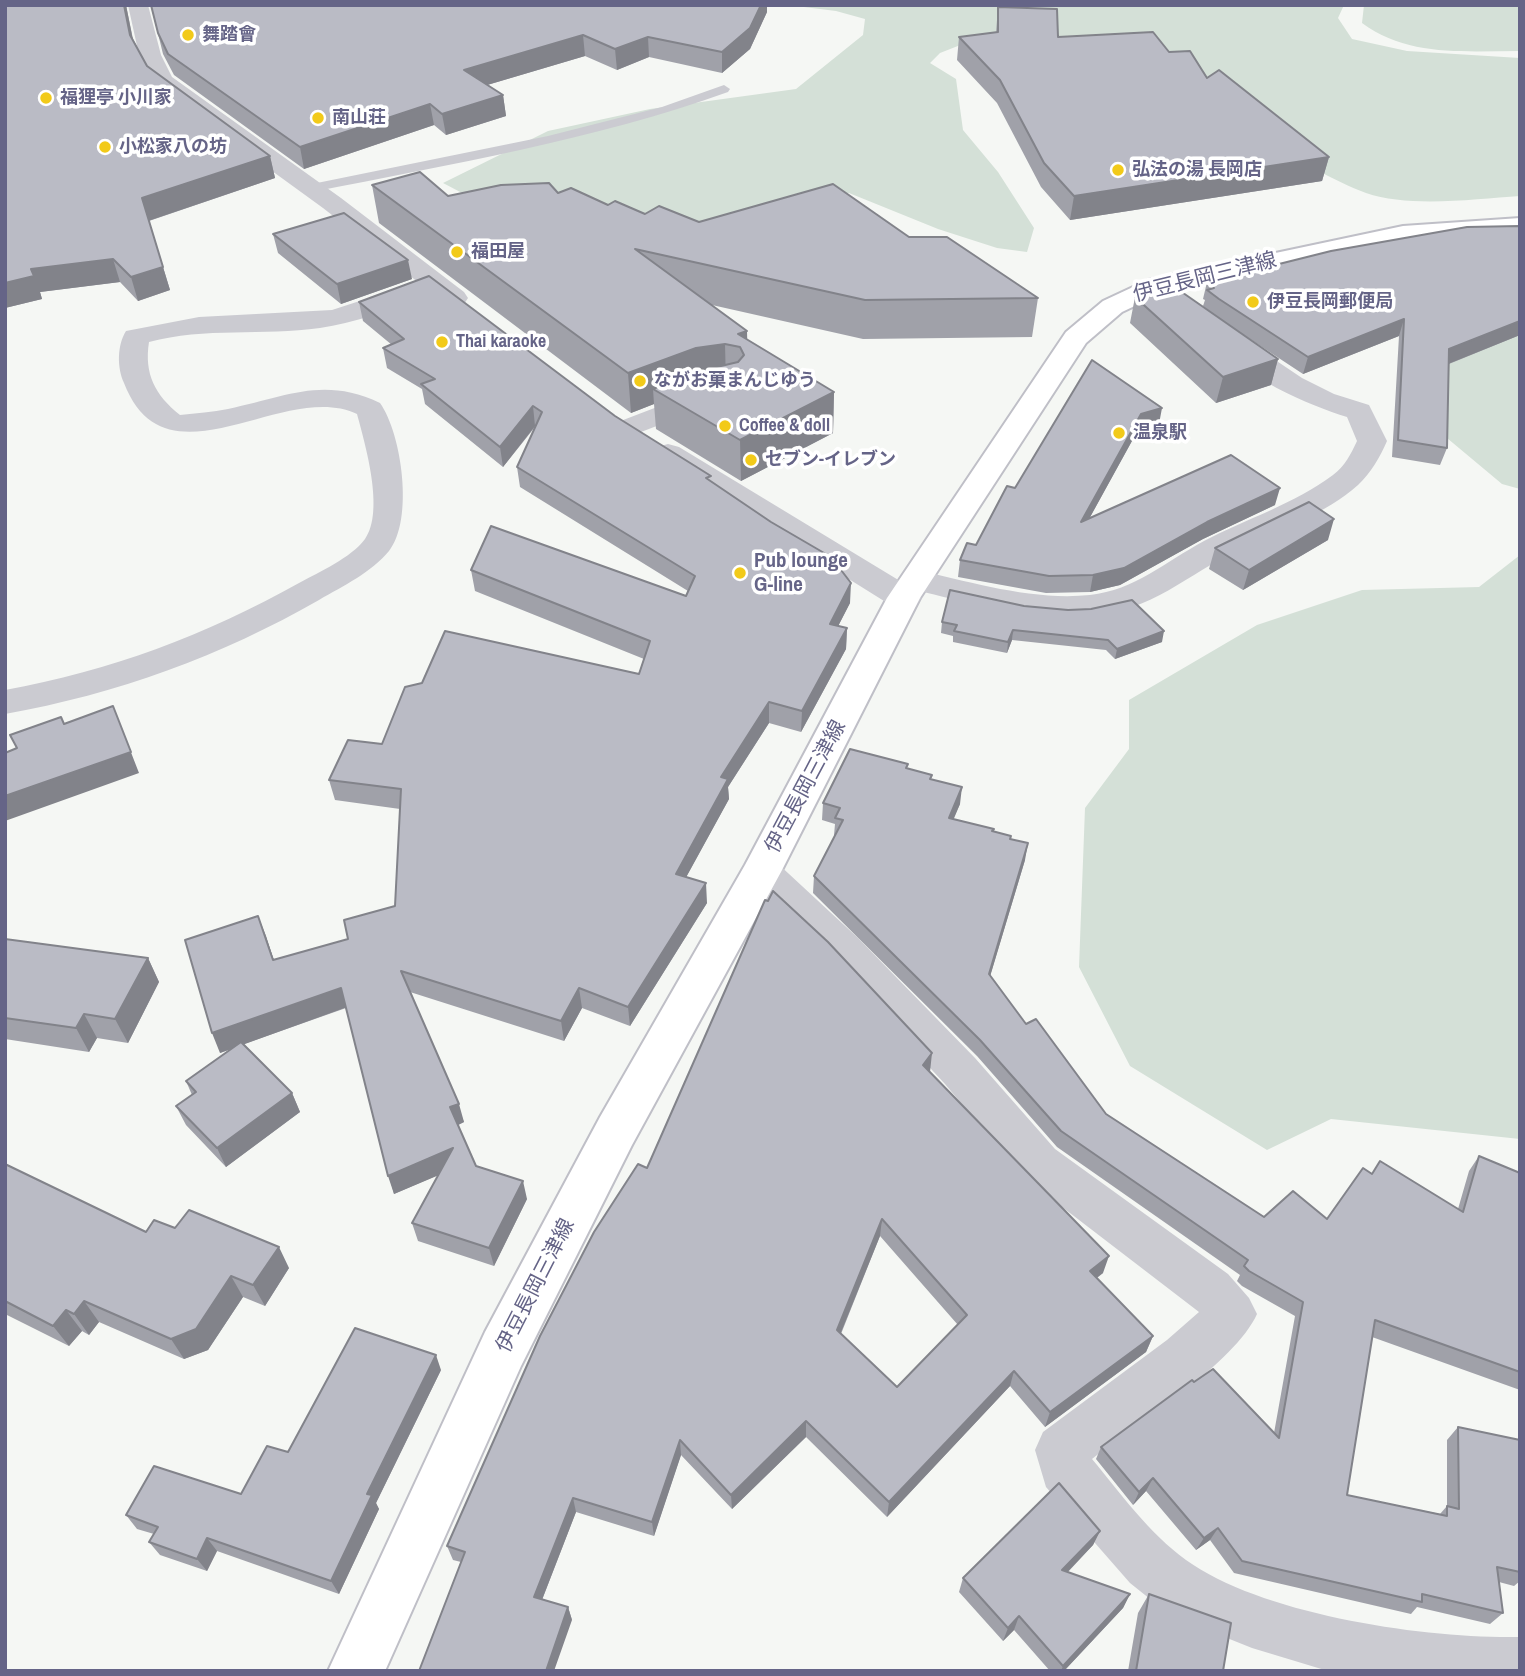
<!DOCTYPE html>
<meta charset="utf-8">
<style>
body{margin:0}
#map{position:relative;width:1525px;height:1676px;overflow:hidden;background:#f5f7f4;font-family:"Archivo Narrow",sans-serif}
canvas{display:block}
.frame{position:absolute;inset:0;border:7px solid #656487;pointer-events:none}
</style>
<div id="map">
<canvas width="1525" height="1676"></canvas>
<div class="frame"></div>
</div>
<script>
const ctx = document.querySelector('canvas').getContext('2d');
ctx.lineJoin = 'round';
function fill(path, color) { ctx.fillStyle = color; ctx.fill(path, 'evenodd'); }
function strokePath(path, color, width, dash) { ctx.strokeStyle = color; ctx.lineWidth = width; ctx.lineCap = dash ? 'butt' : 'round'; ctx.setLineDash(dash || []); ctx.stroke(path); }
function drawText(font, color, halo, rows, align = 'center') {
  ctx.font = font + ' "Archivo Narrow","Noto Sans JP",sans-serif'; ctx.lineWidth = 7; ctx.setLineDash([]); ctx.textBaseline = 'middle'; ctx.strokeStyle = halo; ctx.fillStyle = color; for (const [text, x, y, turn = 0] of rows) {
    ctx.save(); ctx.translate(x, y); ctx.rotate((+turn || 0) * Math.PI / 180); ctx.textAlign = isNaN(turn) ? turn : align; if (halo) ctx.strokeText(text, 0, 0); ctx.fillText(text, 0, 0); ctx.restore();
  }
}
const green = new Path2D(`
 M788 5H1344L1338 18 1352 39 1407 51 1520 58V196C1475 199 1409 208 1366 193 1349 187 1333 178 1316 170L968 42 940 53 930 63 956 79 963 130 998 172 1034 228 1027 252 997 248 938 229 849 193 681 245 485 205 443 183 548 131 650 109 796 89 863 35 865 19 836 11Z
 M1364 5H1520V51C1464 51 1408 57 1362 23Z
 M1520 329V489L1502 484 1435 428 1417 385 1456 351Z
 M1520 555V1139L1331 1119 1267 1150 1130 1066 1079 967 1085 808 1129 749V700L1257 625 1362 590 1479 587Z`);
const lane = new Path2D(`
 M724 85 730 89 728 92C594 140 452 164 312 192L305 188 312 184 548 136 662 107Z`);
const street = new Path2D(`
 M128 5H148L161 55 172 77 341 198 464 292 468 298 464 304H446L323 208 155 86 139 55Z
 M409 285 418 287 422 293 418 299C387 311 354 323 320 328 263 336 205 327 149 342 144 374 155 395 180 415 196 413 213 412 228 409 286 397 323 376 380 403 402 434 414 520 389 551 372 572 343 586 319 600 221 656 117 694 5 714V690C110 671 206 635 299 583 319 572 351 558 365 539 385 511 365 444 357 414 284 379 166 492 124 383 117 368 117 345 126 331L199 317 332 310Z
 M1231 335 1241 337 1302 378 1334 394 1369 405 1387 441C1380 457 1371 473 1358 485 1326 514 1279 529 1241 548 1187 575 1152 611 1088 617 1030 621 971 603 915 590L921 598 916 606 904 609 892 606 657 459 653 453 657 447 668 444 679 447 900 581 904 573 916 570C972 582 1032 601 1090 595 1135 590 1165 562 1204 541 1246 519 1294 504 1333 475 1345 466 1351 454 1357 441L1347 417C1310 406 1240 375 1217 343L1221 337Z
 M704 389 714 392 718 398 714 404 628 437 618 434 613 428 618 422Z
 M761 857 775 861 857 937 975 1058 1055 1149 1228 1274 1249 1298 1257 1314C1235 1363 1136 1425 1092 1459 1121 1494 1149 1533 1186 1560 1262 1615 1427 1639 1520 1637V1671H1328L1252 1648 1192 1624 1160 1607 1130 1583 1046 1487 1035 1450 1043 1432 1167 1340 1199 1312 1023 1177 945 1084 829 959 747 883 741 872 747 861Z`);
const secondary = new Path2D(`
 M1520 218V233L1403 242 1164 292 1122 312 1086 343 920 598 781 872 632 1145 521 1366 385 1671H328L485 1332 600 1117 745 865 887 598 1066 332 1103 301 1148 280 1403 226Z`);
const wall = new Path2D(`
 M5 5H126L133 39 147 66 270 156 275 178 149 221 170 290 138 301 120 282 40 292 42 299 5 308Z
 M151 5H767V12L750 49 722 73 649 57 617 70 585 56 487 85 503 95 506 116 446 135 434 125 304 169 174 75 163 54Z
 M998 7 1058 37 1169 52 1329 157 1322 181 1070 220 1041 187 997 103 957 60 959 37 996 33Z
 M372 185 448 196 558 193 645 214 699 222 909 237 1038 298 1032 337 863 339 712 305 748 340 834 392 833 433 741 481 656 429 654 404 631 413 379 223Z
 M1520 226V335L1449 364 1447 448 1440 465 1392 457 1399 336 1303 374 1215 316 1203 306 1205 300 1203 299 1207 282Z
 M273 234 412 279 341 304 278 253Z
 M1135 297 1278 359 1271 385 1216 403 1130 323Z
 M359 302 615 416 711 482 850 603 838 626 847 628 846 649 801 732 769 723 728 787 729 799 686 877 707 903 630 1026 582 1008 564 1041 410 992 464 1122 458 1125 476 1166 527 1199 494 1266 418 1241 412 1223 438 1175 394 1194 346 1008 244 1044 292 1093 300 1112 226 1167 186 1125 176 1106 192 1095 186 1081 231 1049 220 1053 258 916 274 960 348 939 395 906 400 809 335 800 329 780 382 744 639 674 644 659 475 591 471 570 686 596 688 591 520 487 517 467 535 427 503 467 425 404 422 389 387 368 383 348 392 345 363 321Z
 M1092 360 1159 424 1138 430 1089 519 1275 505 1203 539 1120 585 1090 592 1046 593 958 577 960 560 976 545 1015 488Z
 M1328 540 1243 590 1209 569 1215 548Z
 M942 622 1162 642 1115 659 1106 650 1012 640 1007 653 953 642V636L941 633Z
 M907 768 932 775 931 779 960 804 953 819 994 829 993 832 1010 839 1025 860 990 976 1026 1024 1106 1114 1264 1217 1327 1219 1372 1174 1458 1209 1469 1171 1479 1156 1520 1173V1390L1372 1337 1347 1495 1440 1514 1447 1506V1440L1458 1427 1520 1572V1581L1514 1586 1499 1582 1503 1613 1490 1624 1417 1607 1411 1614 1234 1573 1210 1540 1196 1550 1146 1491 1133 1505 1096 1459 1101 1447 1194 1382 1274 1433 1295 1316 1242 1286 1237 1281 1240 1275 1057 1147 977 1056 813 893 814 876 835 835H834L835 824 822 820 823 803Z
 M5 939 148 958 159 982 128 1043 97 1038 89 1052 5 1039Z
 M930 1072 1103 1273 1097 1278 1153 1336 1146 1352 1045 1427 1010 1386 887 1517 806 1437 732 1509 681 1455 654 1536 576 1512 542 1600 568 1607 572 1620 461 1562 453 1560 447 1546 647 1168ZM880 1236 958 1325 897 1387 841 1334Z
 M5 1164 146 1232 289 1268 265 1306 243 1297 208 1350 184 1359 99 1322 89 1335 82 1331 69 1346 5 1314Z
 M441 1370 376 1503 379 1509 339 1594 217 1551 207 1571 160 1555 149 1542 154 1534 137 1529 126 1515 241 1494 288 1452Z
 M1100 1531 1093 1545 1068 1572 1130 1594 1123 1608 1064 1671H1050L1014 1630 1003 1641 959 1592 963 1578Z
 M1149 1594 1223 1671H1128L1138 1613Z`);
const shadedWall = new Path2D(`
 M124 5H126L136 56 130 35Z
 M761 5H767V12L750 49 722 73V52Z
 M583 35 585 56 467 91 464 70Z
 M648 37 649 57 617 70 615 49Z
 M503 95 506 116 446 135 442 114Z
 M430 104 434 125 304 169 300 147Z
 M270 156 275 178 148 221 142 198Z
 M1329 157 1322 181 1070 220 1074 196Z
 M113 259 120 282 40 292 42 299 5 308V283L31 269Z
 M408 260 412 279 341 304 337 284Z
 M163 267 170 290 138 301 131 277Z
 M1404 319 1399 336 1303 374 1308 357Z
 M1520 321V335L1443 366 1449 349Z
 M747 331 748 371 738 334Z
 M725 344 726 384 653 389 654 404 631 413 628 373 696 348Z
 M1278 359 1271 385 1216 403 1223 377Z
 M834 392 833 433 741 481 740 440Z
 M533 406 535 426 503 467 500 447Z
 M1162 408 1159 424 1138 430 1078 539 1081 522 1141 414Z
 M1280 488 1275 505 1203 539 1120 585 1090 592 1093 575Z
 M1334 519 1328 540 1243 590 1249 570Z
 M851 583 850 603 829 644 830 624Z
 M847 628 846 649 801 732 802 711Z
 M1013 630 1012 640 1007 653 1008 642Z
 M1164 631 1162 642 1115 659 1117 649Z
 M769 702V723L728 787 729 799 677 894 676 874 721 777Z
 M113 706 139 773 5 821V796Z
 M962 787 960 804 947 835 949 818Z
 M1028 843 1025 860 986 990 989 974Z
 M706 883 707 903 630 1026 628 1007Z
 M258 916 266 936 280 980 273 960Z
 M148 958 159 982 128 1043 115 1019Z
 M341 988 347 1007 220 1053 212 1033Z
 M579 988 582 1008 564 1041 561 1021Z
 M84 1014 97 1038 89 1052 76 1028Z
 M932 1053 930 1072 923 1065Z
 M292 1093 300 1112 226 1167 217 1148Z
 M459 1104 464 1122 456 1126 450 1107Z
 M453 1148 458 1167 394 1194 388 1176Z
 M523 1181 527 1199 494 1266 489 1248Z
 M882 1219 880 1236 835 1347 837 1330Z
 M279 1247 289 1268 265 1306 253 1285Z
 M1109 1256 1103 1273 1084 1287 1090 1271Z
 M231 1276 243 1297 208 1350 184 1359 171 1339Z
 M84 1301 99 1322 89 1335 74 1314Z
 M66 1310 82 1331 69 1346 53 1326Z
 M1153 1336 1146 1352 1045 1427 1050 1412Z
 M436 1355 441 1370 376 1503 379 1509 339 1594 331 1581 367 1494Z
 M1014 1371 1010 1386 887 1517 889 1502Z
 M806 1421V1437L732 1509 731 1495Z
 M680 1440 681 1455 654 1536 652 1522Z
 M1153 1478 1146 1491 1133 1505 1139 1492Z
 M573 1498 576 1512 538 1610 534 1597Z
 M1218 1528 1210 1540 1196 1550 1204 1538Z
 M1100 1531 1093 1545 1056 1584 1062 1570Z
 M207 1538 217 1551 207 1571 197 1559Z
 M1130 1594 1123 1608 1064 1671H1061L1063 1666Z
 M568 1607 572 1620 554 1671H546Z
 M1019 1616 1014 1630 1003 1641 1008 1628Z`);
const building = new Path2D(`
 M5 5H124L130 35 147 66 270 156 142 198 163 267 131 277 113 259 31 269 34 276 5 283Z
 M151 5H761L750 28 722 52 648 37 615 49 583 35 464 70 503 95 442 114 430 104 300 147 168 54 158 33Z
 M998 7 1057 9 1058 37 1153 32 1169 52 1190 51 1207 78 1219 70 1329 157 1074 196 1044 163 1000 80 959 37 998 32Z
 M420 172 448 196 501 185 549 183 558 193 571 188 608 205 615 201 645 214 659 206 699 222 833 184 909 237H947L1038 298 865 300 635 249 747 331 738 334 834 392 740 440 653 389 691 373 738 362 744 355 740 347 725 344 696 348 628 373 372 185Z
 M344 213 408 260 337 284 273 234Z
 M1520 226V321L1449 349 1447 448 1398 440 1404 319 1308 357 1219 299 1207 290 1214 288 1207 282 1331 251 1467 227Z
 M429 276 615 416 711 476 706 478 771 522 831 557 851 583 830 624 847 628 802 711 769 702 721 777 728 779 676 874 706 883 628 1007 579 988 561 1021 401 971 459 1104 450 1107 476 1166 523 1181 489 1248 412 1223 453 1148 388 1176 341 988 212 1033 185 940 258 916 273 960 348 939 344 920 395 906 401 789 329 780 348 740 382 744 405 687 422 683 445 631 639 674 650 641 471 570 491 526 686 596 695 576 517 467 542 412 533 406 500 447 421 384 435 379 383 348 404 339 359 302Z
 M1176 288 1278 359 1223 377 1135 297Z
 M1092 360 1162 408 1141 414 1081 522 1231 455 1280 488 1207 522 1124 568 1093 575 1049 576 960 560 967 543 976 545 1007 486 1015 488Z
 M1309 502 1334 519 1249 570 1215 548Z
 M950 590 1024 606 1068 610 1091 609 1132 600 1164 631 1117 649 1108 640 1013 630 1008 642 954 631 957 625 942 622Z
 M113 706 131 752 5 796V753L17 748 10 735 61 717 64 724Z
 M850 749 908 764 906 768 932 775 930 779 962 787 949 818 994 829 992 831 1011 836 1010 839 1028 843 989 974 1026 1024 1036 1019 1106 1114 1264 1217 1293 1191 1327 1219 1363 1168 1372 1174 1380 1161 1463 1212 1479 1156 1520 1173V1372L1375 1320 1347 1495 1447 1516V1506L1459 1509 1458 1427 1520 1440V1572L1497 1567 1503 1613 1422 1594V1602L1242 1561 1218 1528 1204 1538 1153 1478 1139 1492 1101 1447 1192 1380 1194 1382 1213 1369 1279 1438 1303 1302 1249 1271 1244 1266 1248 1260 1061 1131 980 1040 814 876 843 820 835 818 840 808 823 803Z
 M773 891 828 942 932 1053 923 1065 1109 1256 1090 1271 1153 1336 1050 1412 1014 1371 889 1502 806 1421 731 1495 680 1440 652 1522 573 1498 534 1597 568 1607 546 1671H419L465 1552 447 1546 540 1336 594 1232 638 1164 647 1168 765 900 768 901ZM882 1219 967 1315 897 1387 837 1330Z
 M5 939 148 958 115 1019 84 1014 76 1028 5 1018Z
 M241 1042 292 1093 217 1148 176 1106 196 1092 186 1081Z
 M5 1164 146 1232 154 1220 175 1228 189 1210 279 1247 253 1285 231 1276 196 1329 171 1339 84 1301 74 1314 66 1310 53 1326 5 1301Z
 M355 1328 436 1355 367 1494 372 1495 331 1581 207 1538 197 1559 149 1542 158 1527 126 1515 154 1466 241 1494 267 1446 288 1452Z
 M1059 1483 1100 1531 1062 1570 1130 1594 1063 1666 1019 1616 1008 1628 963 1578Z
 M1149 1594 1231 1623 1223 1671H1136Z`);
const markers = [
 [188,35,7,"#f2ca19"],
 [46,98,7,"#f2ca19"],
 [318,118,7,"#f2ca19"],
 [105,147,7,"#f2ca19"],
 [1118,170,7,"#f2ca19"],
 [457,252,7,"#f2ca19"],
 [1253,302,7,"#f2ca19"],
 [442,342,7,"#f2ca19"],
 [640,381,7,"#f2ca19"],
 [725,426,7,"#f2ca19"],
 [1119,433,7,"#f2ca19"],
 [751,460,7,"#f2ca19"],
 [740,573,7,"#f2ca19"]
];
const farPoinames = [
 ["舞踏會",202,35],
 ["福狸亭 小川家",60,98],
 ["南山荘",332,118],
 ["小松家八の坊",119,147],
 ["弘法の湯 長岡店",1132,170],
 ["福田屋",471,252],
 ["伊豆長岡郵便局",1267,302],
 ["Thai karaoke",456,342],
 ["ながお菓まんじゆう",654,381],
 ["Coffee & doll",739,426],
 ["温泉駅",1133,433],
 ["セブン-イレブン",765,460]
];
const streetNames = [
 ["伊豆長岡三津線",1205,278,-14],
 ["伊豆長岡三津線",806,787,-62],
 ["伊豆長岡三津線",536,1286,-63]
];
const poiNames = [
 ["Pub lounge",754,561],
 ["G-line",754,585]
];
fill(green, '#d4e0d7');
strokePath(secondary, '#bfbfc7', 4);
fill(lane, '#cbcbd1');
fill(street, '#cbcbd1');
fill(secondary, '#fff');
fill(wall, '#a0a1a9');
fill(shadedWall, '#82838a');
fill(building, '#babbc5');
strokePath(building, '#82838a', 2);
for (const [x, y, r, color] of markers) { const dot = new Path2D(); dot.arc(x, y, r, 0, 2 * Math.PI); ctx.fillStyle = color; ctx.fill(dot); strokePath(dot, '#fff', 2.5); }
drawText('bold 18px', '#656487', '#fff', farPoinames, 'left');
drawText('21px', '#656487', '#fff', streetNames);
drawText('bold 21px', '#656487', '#fff', poiNames, 'left');
</script>
